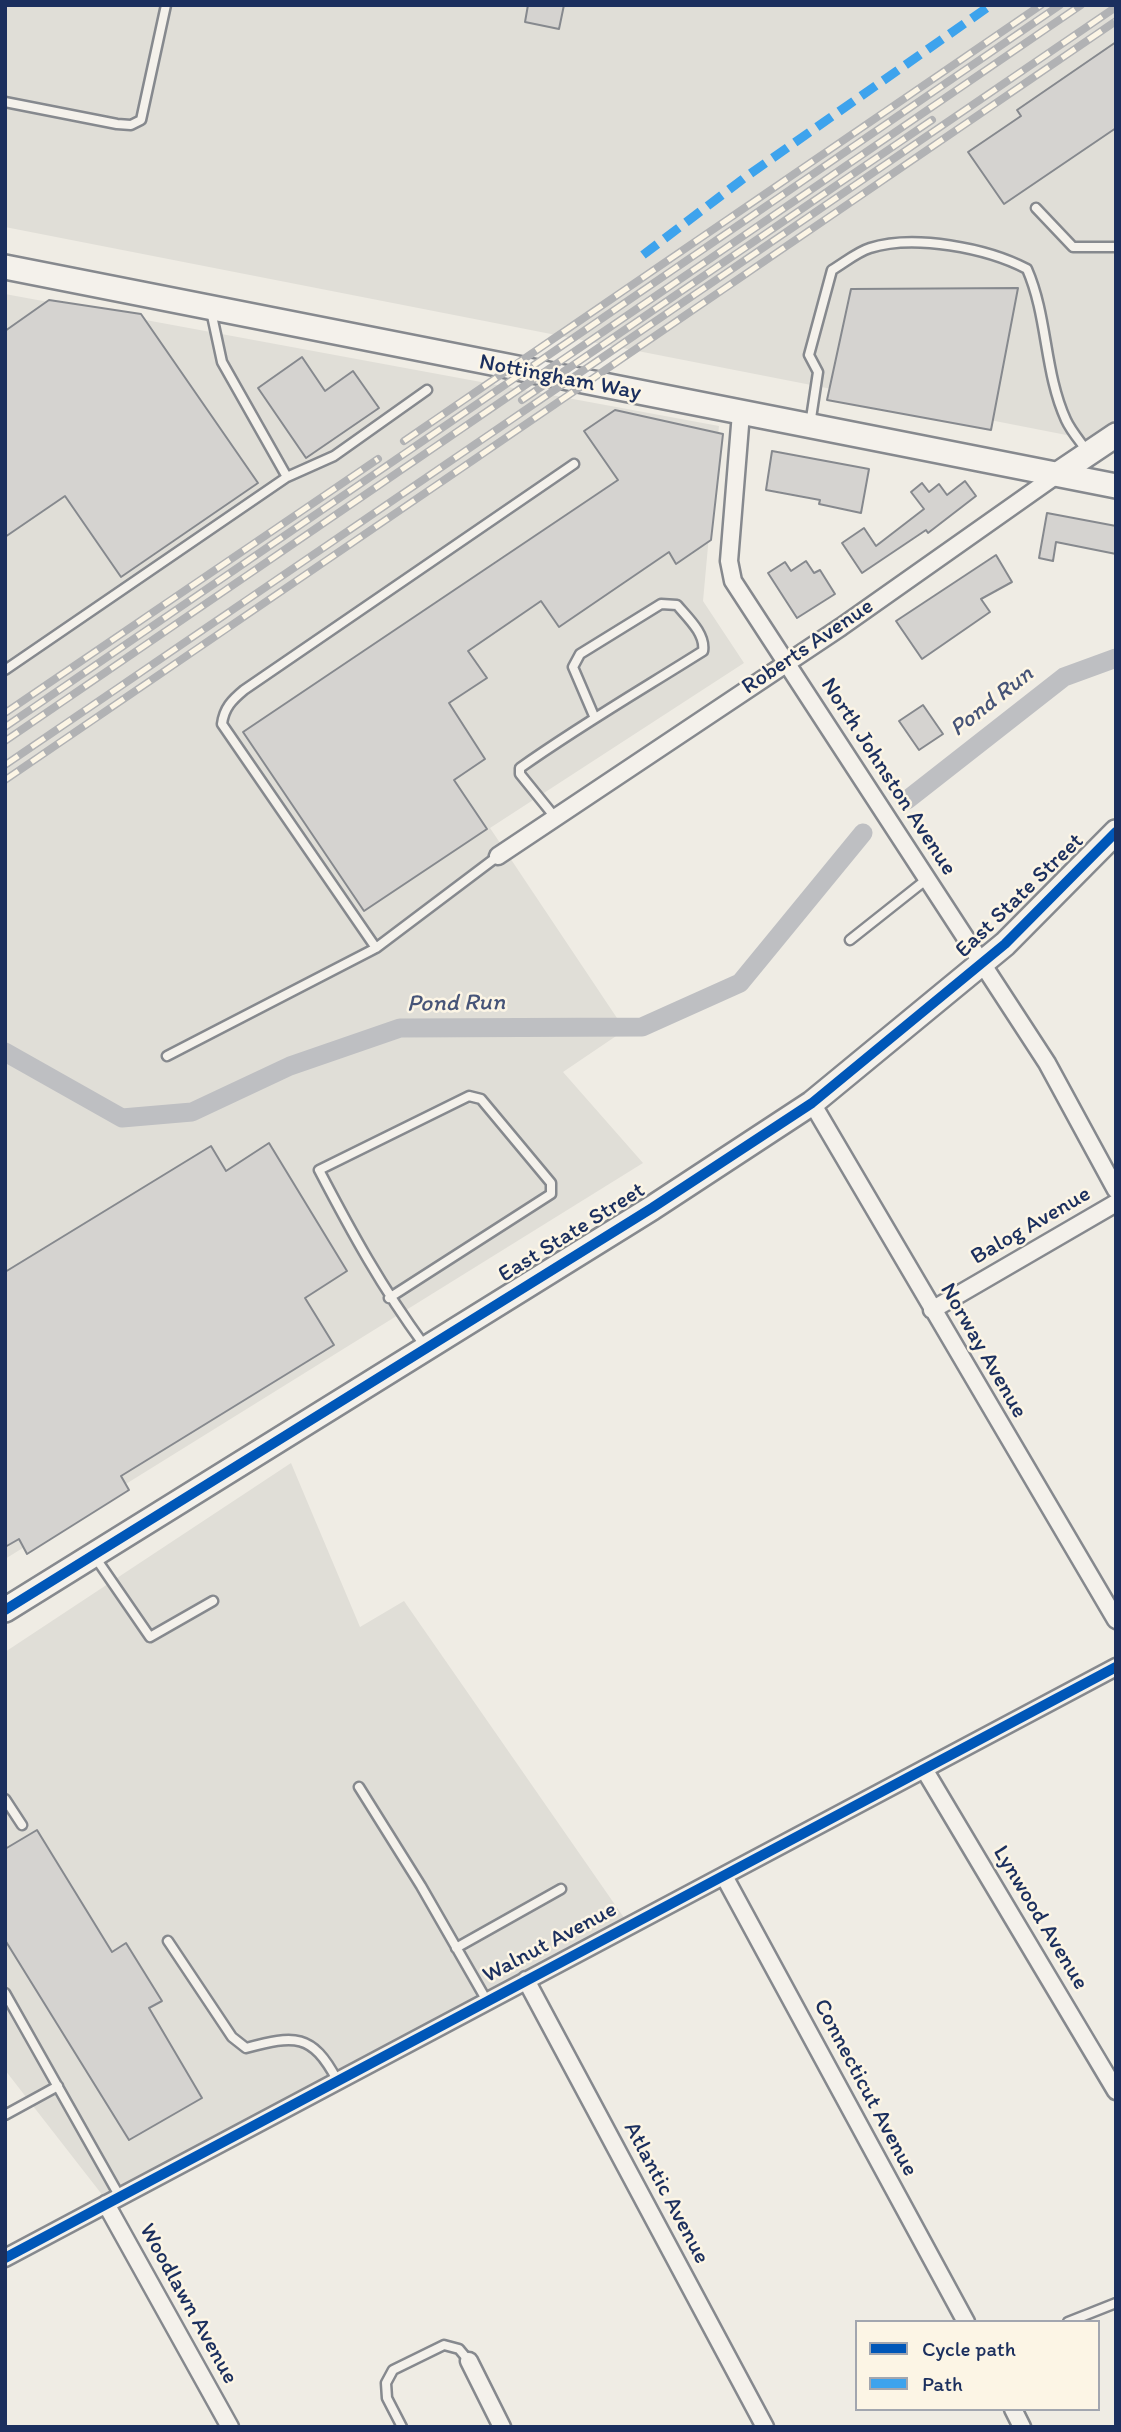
<!DOCTYPE html>
<style>
body{margin:0}
#map{position:relative;width:1121px;height:2432px;overflow:hidden;background:#efece4;font-family:Itim,sans-serif}
canvas{display:block}
.frame{position:absolute;inset:0;border:7px solid #1b2f5e;pointer-events:none}
.legend{position:absolute;left:855px;top:2320px;width:245px;height:91px;box-sizing:border-box;background:#fcf5e5;border:2px solid #a2a6af;margin:0;padding:9px 12px;list-style:none;font-size:21px;color:#1b2f5e}
.legend li{display:flex;align-items:center;gap:14px;height:35px}
.legend b{width:35px;border:2px solid #a2a6af}
</style>
<div id="map">
<canvas width="1121" height="2432"></canvas>
<div class="frame"></div>
<ul class="legend">
<li><b style="height:9px;background:#0057b8"></b>Cycle path</li>
<li><b style="height:9px;background:#3da3ed"></b>Path</li>
</ul>
</div>
<script>
const ctx = document.querySelector('canvas').getContext('2d');
ctx.lineJoin = 'round';
function fill(path, color) { ctx.fillStyle = color; ctx.fill(path, 'evenodd'); }
function strokePath(path, color, width, dash) { ctx.strokeStyle = color; ctx.lineWidth = width; ctx.lineCap = dash ? 'butt' : 'round'; ctx.setLineDash(dash || []); ctx.stroke(path); }
function drawText(font, color, halo, rows, align = 'center') {
  ctx.font = font + ' Itim,sans-serif'; ctx.lineWidth = 5; ctx.setLineDash([]); ctx.textBaseline = 'middle'; ctx.strokeStyle = halo; ctx.fillStyle = color; for (const [text, x, y, turn = 0] of rows) {
    ctx.save(); ctx.translate(x, y); ctx.rotate((+turn || 0) * Math.PI / 180); ctx.textAlign = isNaN(turn) ? turn : align; if (halo) ctx.strokeText(text, 0, 0); ctx.fillText(text, 0, 0); ctx.restore();
  }
}
const built = new Path2D(`
 M5 5H1116V428L1097 441 5 227Z
 M5 294 719 426 703 601 744 663 490 828 625 1030 563 1072 643 1163 5 1559Z
 M291 1463 360 1627 404 1601 627 1922 107 2201 5 2070V1652Z`);
const canal = new Path2D(`
 M907 800 1064 677 1116 658
 M5 1052 122 1118 192 1112 290 1066 400 1028 642 1027 740 983 863 833`);
const building = new Path2D(`
 M528 5H564L559 29 525 22Z
 M1116 42V128L1004 204 968 152 1021 116 1017 110Z
 M1018 288 991 430 827 400 851 289Z
 M49 300 141 314 258 483 121 577 65 496 5 537V331Z
 M302 357 325 391 353 371 379 408 306 458 258 388Z
 M615 410 723 434 711 540 676 564 669 552 559 627 541 601 468 651 487 678 449 703 485 759 454 780 487 829 364 911 243 732 618 480 584 431Z
 M772 451 869 469 861 513 819 504 820 500 766 490Z
 M965 481 976 496 928 533 926 530 862 573 842 543 864 528 876 546 924 509 911 492 922 483 929 492 939 484 947 495Z
 M1047 513 1116 526V554L1056 542 1053 561 1039 558Z
 M996 555 1012 582 981 599 990 612 922 659 896 621Z
 M806 561 814 573 820 570 835 594 797 618 768 573 785 562 791 571Z
 M923 705 943 734 919 750 899 721Z
 M269 1143 347 1271 305 1298 334 1345 121 1476 129 1490 27 1554 19 1539 5 1547V1272L211 1146 226 1171Z
 M37 1830 112 1952 126 1943 162 2001 149 2008 202 2098 129 2140 5 1940V1849Z`);
const lane = new Path2D(`
 M5 102 117 124 131 125 141 120 166 5
 M1036 208 1073 247H1116
 M211 311 222 362 287 477 334 456 427 390
 M810 425 818 372 809 355 832 270C844 263 857 252 870 248 914 234 987 248 1027 269 1048 317 1044 372 1066 420 1071 431 1080 441 1087 451
 M5 670 287 477
 M554 816 520 774V768C579 726 641 690 703 651 706 634 687 617 677 605L661 604 580 654 573 667 594 716
 M850 940 927 879
 M376 948 222 724C224 708 232 700 244 690L574 464
 M167 1056 376 948 498 856
 M389 1298 551 1194V1183L481 1099 469 1096 319 1170C353 1235 381 1286 424 1345
 M95 1557 150 1637 213 1601
 M359 1787 421 1886 487 2001
 M5 1799 22 1825
 M168 1941 232 2037 246 2048C295 2035 312 2033 337 2080
 M456 1948 561 1889
 M5 1993 120 2197
 M5 2115 58 2086
 M1068 2322 1116 2303
 M402 2427 387 2398 386 2383 393 2370 444 2345 459 2349 469 2361`);
const street = new Path2D(`
 M741 413 729 561 733 581 1047 1063 1116 1190
 M498 856 841 627 1058 474
 M812 1103 1116 1620
 M932 1310 1116 1203
 M924 1769 1116 2091
 M724 1876 966 2322
 M526 1980 765 2427
 M106 2204 230 2427
 M5 2258 1116 1667
 M469 2361 502 2427
 M1013 2409 1022 2427`);
const secondary = new Path2D(`
 M5 267 1116 486
 M1058 474 1116 435
 M5 1610 652 1208 812 1103 1005 944 1116 832`);
const rail = new Path2D(`
 M522 400 932 120
 M404 441 1041 5
 M5 713 378 459
 M5 727 1060 5
 M5 741 1081 5
 M5 765 1116 7
 M5 780 1116 21`);
const quiet = new Path2D(`
 M643 255 747 176 991 5`);
const cycleway = new Path2D(`
 M5 1610 652 1208 812 1103 1005 944 1116 832
 M5 2258 1116 1667`);
const streetNames = [
 ["Nottingham Way",560,378,11],
 ["Roberts Avenue",808,647,-34],
 ["North Johnston Avenue",888,777,57],
 ["East State Street",1020,896,-44],
 ["Balog Avenue",1031,1226,-30],
 ["East State Street",572,1233,-32],
 ["Norway Avenue",983,1351,60],
 ["Lynwood Avenue",1040,1918,59],
 ["Walnut Avenue",550,1943,-28],
 ["Connecticut Avenue",865,2088,62],
 ["Atlantic Avenue",666,2193,62],
 ["Woodlawn Avenue",188,2304,61]
];
const waterNames = [
 ["Pond Run",992,702,-38],
 ["Pond Run",456,1004,-1]
];
fill(built, '#e0ded7');
strokePath(canal, '#bebfc2', 19);
fill(building, '#d5d3d0');
strokePath(building, '#86898e', 2);
strokePath(lane, '#86898e', 13);
strokePath(street, '#86898e', 21);
strokePath(secondary, '#86898e', 28);
strokePath(lane, '#f4f1eb', 8);
strokePath(street, '#f4f1eb', 16);
strokePath(secondary, '#f4f1eb', 23);
strokePath(rail, '#b1b2b4', 8);
strokePath(rail, '#fcf5e5', 5, [16]);
strokePath(quiet, '#3da3ed', 9, [18, 9]);
strokePath(cycleway, '#0057b8', 10);
drawText('23px', '#1b2f5e', '#fcf5e5', streetNames);
drawText('italic 24px', '#465478', '#fcf5e5', waterNames);
</script>
